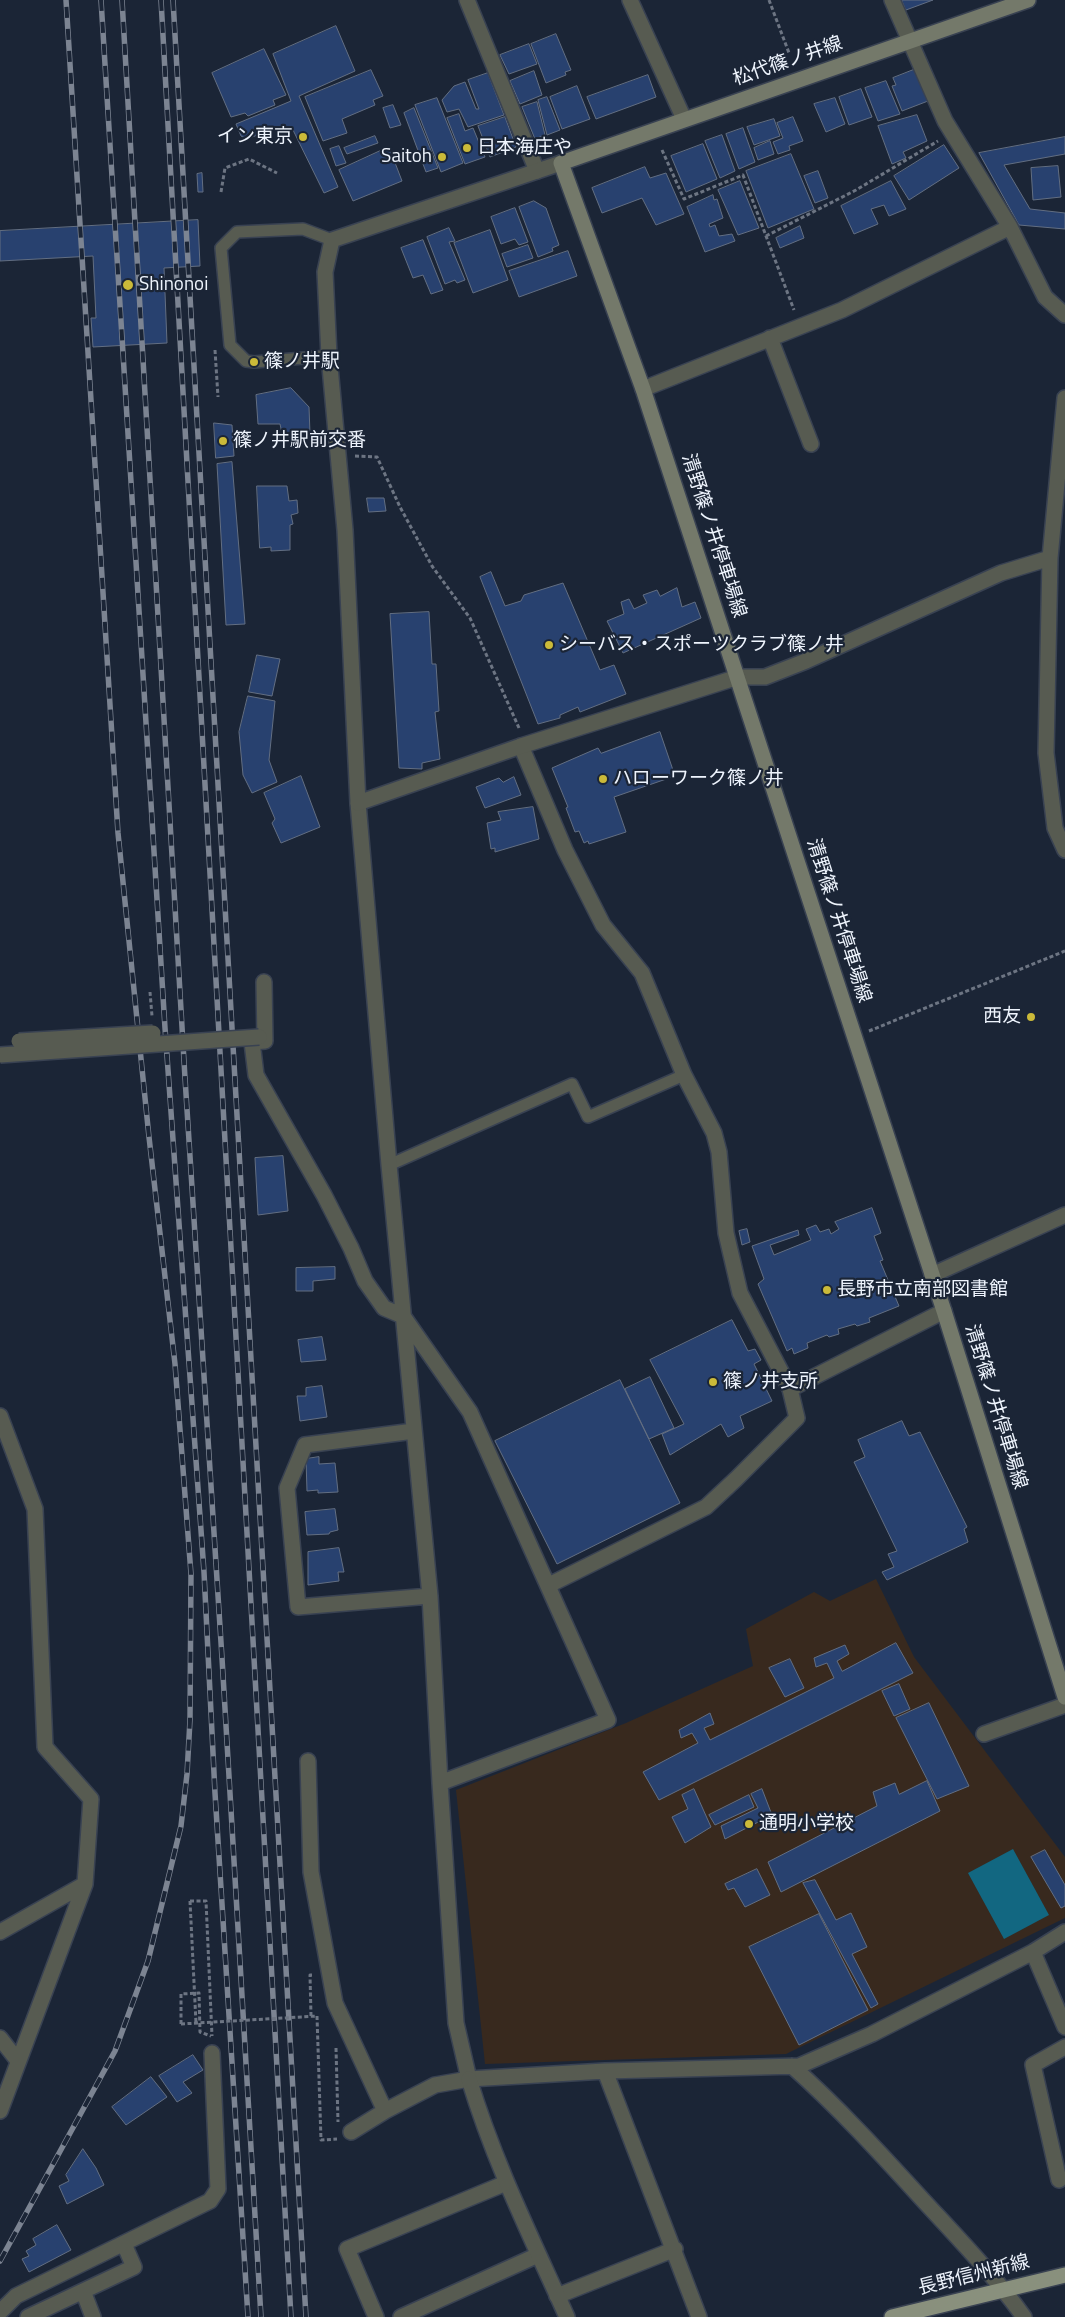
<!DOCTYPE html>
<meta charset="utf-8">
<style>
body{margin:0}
canvas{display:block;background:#1b2536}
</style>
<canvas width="1065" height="2317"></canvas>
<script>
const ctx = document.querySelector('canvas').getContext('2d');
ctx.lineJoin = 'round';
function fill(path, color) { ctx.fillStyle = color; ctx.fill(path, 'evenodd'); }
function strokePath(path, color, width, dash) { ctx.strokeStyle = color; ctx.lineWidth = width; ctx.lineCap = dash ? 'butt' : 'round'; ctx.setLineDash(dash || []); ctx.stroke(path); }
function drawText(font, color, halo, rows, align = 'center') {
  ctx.font = font + ' "Titillium Web","Noto Sans JP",sans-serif'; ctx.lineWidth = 4.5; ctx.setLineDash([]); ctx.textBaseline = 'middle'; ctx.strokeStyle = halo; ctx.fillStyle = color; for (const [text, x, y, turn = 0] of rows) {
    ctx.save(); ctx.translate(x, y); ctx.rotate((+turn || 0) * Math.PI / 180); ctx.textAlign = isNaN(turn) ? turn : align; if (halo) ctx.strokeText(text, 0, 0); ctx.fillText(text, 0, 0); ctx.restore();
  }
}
const education = new Path2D(`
 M876 1579 914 1657 1065 1857V1918L786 2054 485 2064 456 1790 626 1723 753 1666 746 1629 814 1592 830 1601Z`);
const water = new Path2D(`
 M1013 1849 1049 1915 1004 1939 968 1873Z`);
const building = new Path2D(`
 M902 0H933L906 10Z
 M336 26 355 71 299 96 338 187 324 193 292 128 283 132 281 126 247 139 241 136 236 124 291 101 273 54Z
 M556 34 571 70 565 72 566 75 546 83 531 44Z
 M529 44 537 64 509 74 500 55Z
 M264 49 286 95 273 100 275 105 248 116 245 113 231 117 212 73Z
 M916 69 928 101 902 111 892 86 896 85 893 78Z
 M371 70 383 96 373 100 375 105 342 119 347 133 323 141 305 97Z
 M534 71 542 95 520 104 510 81Z
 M488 73 504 115 468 127 459 109 447 112 442 100 454 86 465 82 476 109H479L468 80Z
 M648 75 656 97 596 119 587 97Z
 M886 81 900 114 878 121 865 88Z
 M577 86 590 119 562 129 550 97Z
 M861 89 872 117 849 125 839 97Z
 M547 97 560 130 547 135 538 100Z
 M437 98 463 163 441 172 415 105Z
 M835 98 845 124 826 132 814 104Z
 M537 102 545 135 535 139 522 107Z
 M393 105 401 125 390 128 383 108Z
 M414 108 438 168 426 172 404 113Z
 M459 114 465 131 473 128 485 157 465 164 447 118Z
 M917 115 927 141 903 152 906 158 892 164 878 126Z
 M505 117 516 147 490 157 478 126Z
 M793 117 803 141 789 146 790 150 778 154 773 142 783 138 777 123Z
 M774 119 780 136 754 145 747 127Z
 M743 128 755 162 739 169 726 134Z
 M722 135 735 171 720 178 705 141Z
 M375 136 378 143 347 154 344 148Z
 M1065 137V154L1004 165 1030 209 1065 213V229L1019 225 979 153Z
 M770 141 774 154 758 160 754 148Z
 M703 144 717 179 686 192 671 156Z
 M944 145 959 168 909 200 894 176Z
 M339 146 346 163 336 166 330 149Z
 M389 147 402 181 353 201 339 170Z
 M791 154 814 209 768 228 746 171Z
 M1058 166 1061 197 1033 200 1031 168Z
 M645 167 650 178 666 173 684 214 656 225 642 198 602 213 592 188Z
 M818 171 828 198 815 203 804 176Z
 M202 173 203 192H198L197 174Z
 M740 181 759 228 738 235 718 190Z
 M891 181 906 209 889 216 884 205 871 209 878 224 854 234 841 206Z
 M713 195 714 200 717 199 723 218 709 224 710 227 715 225 719 236 732 234 735 241 705 252 687 207Z
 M534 201 546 208 559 245 552 248 553 251 538 257 519 207Z
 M515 208 528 242 519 245 515 239 501 244 491 217Z
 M198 220 200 266 164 268 167 343 93 347 91 318H96L93 256 0 261V231Z
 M800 226 804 238 780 248 776 238Z
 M449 228 455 241 449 242 465 280 457 283 455 280 445 284 427 237Z
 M490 230 508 280 473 293 454 243Z
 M423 240 443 290 431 294 423 275 413 278 401 248Z
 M528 245 533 258 507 267 502 254Z
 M568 251 577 276 519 297 509 271Z
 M291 388 309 407 310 434 283 438 280 424H258L256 395Z
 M214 423 232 425 234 456 216 458Z
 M232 462 245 624 226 625 217 464Z
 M257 486H287L289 501 297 500 298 513 291 515 293 524 290 525V550L271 551V547L260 548Z
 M367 498H384L386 511 369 512Z
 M491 572 505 606 521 601 524 595 563 583 600 670 614 665 626 694 580 712 578 707 560 715V718L538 724 480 577Z
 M677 588 682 607 695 602 701 618 623 653 607 621 624 614 621 602 629 599 634 609 647 603 643 595 657 590 660 596Z
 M429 612 432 664H436L439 711 435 712 440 759 422 763V769L399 768 390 614Z
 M257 655 280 659 272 696 249 692Z
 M248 696 275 701 269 760 277 782 252 793 243 775 239 732Z
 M660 732 675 776 614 797 626 832 589 844 588 841 584 843 579 831 575 832 566 808 568 807 552 768 598 748 601 753Z
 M301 776 320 827 281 843 272 823 275 819 264 793Z
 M514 777 521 795 485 808 476 787 499 778 503 782Z
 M533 807 539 839 495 852V848L491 849 487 823 501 820 498 812Z
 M283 1156 288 1211 258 1215 255 1158Z
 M872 1208 881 1233 874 1236 883 1260 880 1261 899 1306 869 1318 870 1322 857 1326 855 1324 838 1329 839 1334 829 1337 827 1335 807 1343 808 1348 794 1354 792 1348 787 1351 758 1284 764 1279 752 1246 798 1230 799 1235 770 1245 774 1255 811 1240 806 1229 816 1225 820 1232 829 1229 831 1234 839 1229 835 1222Z
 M747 1229 750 1242 742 1245 739 1231Z
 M335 1267V1279L313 1281V1291H296V1268Z
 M732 1320 748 1351 755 1349 761 1360 754 1364 772 1401 740 1416 744 1428 728 1437 721 1424 670 1455 662 1434 684 1424 650 1360Z
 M322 1337 326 1360 301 1362 298 1340Z
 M650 1377 674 1428 649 1439 625 1389Z
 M620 1380 680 1503 557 1564 495 1441Z
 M322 1386 327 1417 300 1421 297 1396H306V1388Z
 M902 1421 909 1436 920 1432 967 1527 964 1529 968 1542 887 1580 882 1572 894 1567 888 1554 897 1551 854 1462 865 1457 858 1440Z
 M319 1457V1464L335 1463 338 1492 318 1493V1490L307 1491 306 1459Z
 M335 1509 338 1530 330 1532 329 1534 307 1535 305 1512Z
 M339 1548 344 1572H338L339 1581 308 1585V1552Z
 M896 1643 913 1673 659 1800 643 1772 698 1743 692 1733 681 1738 679 1730 710 1713 714 1724 704 1728 710 1740 834 1678 827 1663 816 1667 814 1658 845 1645 849 1654 837 1661 842 1671Z
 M790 1659 804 1688 785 1697 769 1668Z
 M899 1684 910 1709 894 1716 882 1691Z
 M929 1703 969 1786 937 1799 896 1718Z
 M927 1781 940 1811 781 1892 768 1862 877 1806 873 1792 895 1783 899 1794Z
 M694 1789 711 1827 685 1843 672 1817 688 1809 682 1795Z
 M762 1789 772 1815 725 1839 721 1826 758 1808 751 1794Z
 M749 1795 754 1807 715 1825 709 1815Z
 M1045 1850 1065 1885V1906L1061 1908 1031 1857Z
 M757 1869 770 1895 745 1907 734 1888 728 1890 725 1884Z
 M815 1880 836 1920 851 1913 867 1947 852 1954 878 2004 871 2008 803 1883Z
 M819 1914 868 2010 799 2045 749 1947Z
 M193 2055 203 2070 183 2082 192 2093 177 2102 159 2076Z
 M151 2077 167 2097 126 2125 112 2107Z
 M83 2149 96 2168 104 2185 67 2204 59 2186 69 2181 66 2175Z
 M57 2225 71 2250 29 2272 22 2259 29 2256 26 2251 36 2245 33 2239Z`);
const path = new Path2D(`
 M769 0 789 53
 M662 150 684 199 743 175 794 310
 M221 192 225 168 249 159 277 173
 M766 236 856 190 938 141
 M215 350 218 397
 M355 456 377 457 400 507 432 566 470 618 519 728
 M150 992 152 1016
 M869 1031 1065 951
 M190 1901H206L212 2036
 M311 2016 310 1975H313
 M317 2016 321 2140 337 2139
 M181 2024V1994L199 1993 200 2032 211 2036
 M336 2048 338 2122`);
const service = new Path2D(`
 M329 356 254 362 246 361 230 345 221 248 237 232 303 229 332 240
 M389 1165 572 1084 588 1117 684 1075`);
const minor = new Path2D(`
 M467 0 537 171
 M630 0 684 119
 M892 0 945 121 1010 227
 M770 338 811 444
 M643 389 842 310 1010 227 1045 297 1065 315
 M1065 398 1050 558 1046 753 1055 828 1065 850
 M738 677H765L806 661 1001 573 1050 558
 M521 746 565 850 603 925 642 973 684 1075 714 1133 719 1152 726 1233 740 1293 790 1389 797 1418 736 1479 706 1507 549 1585
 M358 803 389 1165 430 1596 440 1783 456 2023 469 2079
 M264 982 265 1041 252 1042 256 1075 324 1195 351 1248 365 1281 384 1308 403 1316 470 1412 608 1720 440 1783
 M932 1275 1065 1215
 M790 1389 944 1311
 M0 1416 35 1509 45 1747 91 1799 85 1884 0 2111
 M414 1431 305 1445 287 1488 298 1607 430 1596
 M984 1734 1065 1705
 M308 1761 311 1872 335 2003 385 2111
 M0 1932 85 1884
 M1033 1952 1065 2027
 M0 2038 18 2061
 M792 2066C838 2107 880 2153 922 2199 957 2237 994 2275 1024 2317
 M605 2071 699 2317
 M351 2132 385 2111 435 2085 469 2079 605 2071 799 2066 872 2034 1033 1952 1065 1932
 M1059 2180 1033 2065 1065 2047
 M83 2291 93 2317
 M557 2296 675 2249
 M0 2312 16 2296 210 2201 218 2189 212 2053
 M28 2317 134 2267 124 2244
 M376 2317 347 2249 506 2183
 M401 2317 538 2255`);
const tertiary = new Path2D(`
 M561 163 332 240 325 272 329 356 345 530 358 803 521 746 738 677
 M469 2079C494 2162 532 2239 567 2317`);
const secondary = new Path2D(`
 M1028 0 561 163 643 389 944 1311 1065 1697`);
const primary = new Path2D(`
 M892 2317 1065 2275`);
const rail = new Path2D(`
 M101 0 165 1028 204 1572 215 1793 248 2317
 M122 0 185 1078 222 1658 261 2317
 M161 0 291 2317
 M173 0 306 2317
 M0 2261 115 2051 148 1961 181 1826 187 1774 190 1720 191 1574 175 1364 149 1137 118 833 66 0`);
const pathBridge = new Path2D(`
 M190 1901 196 2023
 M181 2024 317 2016`);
const pedestrianBridge = new Path2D(`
 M19 1041 153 1033
 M0 1055 259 1037`);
const markers = [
 [303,137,5,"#cbba39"],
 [467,148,5,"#cbba39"],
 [442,157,5,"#cbba39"],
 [128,285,6,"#cbba39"],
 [254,362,5,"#cbba39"],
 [223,441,5,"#cbba39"],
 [549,645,5,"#cbba39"],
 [603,779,5,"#cbba39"],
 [1031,1017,5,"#cbba39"],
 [827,1290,5,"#cbba39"],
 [713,1382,5,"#cbba39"],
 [749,1824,5,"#cbba39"]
];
const streetNames = [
 ["松代篠ノ井線",788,62,-19],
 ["清野篠ノ井停車場線",713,536,72],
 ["清野篠ノ井停車場線",838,921,72],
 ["清野篠ノ井停車場線",995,1407,73],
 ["長野信州新線",974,2276,-14]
];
const poiNames = [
 ["イン東京",293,137,"right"],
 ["日本海庄や",477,148],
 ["Saitoh",432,157,"right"],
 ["Shinonoi",139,285],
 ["篠ノ井駅",264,362],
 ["篠ノ井駅前交番",233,441],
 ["シーバス・スポーツクラブ篠ノ井",559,645],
 ["ハローワーク篠ノ井",613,779],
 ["西友",1021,1017,"right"],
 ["長野市立南部図書館",837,1290],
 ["篠ノ井支所",723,1382],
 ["通明小学校",759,1824]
];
fill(education, '#38291e');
fill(water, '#126781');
fill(building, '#28416f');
strokePath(building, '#626e82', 1);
strokePath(service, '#394252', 14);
strokePath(minor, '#394252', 18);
strokePath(tertiary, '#394252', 18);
strokePath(secondary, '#394252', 18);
strokePath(primary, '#394252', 18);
strokePath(path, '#6d7583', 3, [4, 2.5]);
strokePath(service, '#575b51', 11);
strokePath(minor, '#575b51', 15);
strokePath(tertiary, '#575b51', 15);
strokePath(secondary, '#74796a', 15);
strokePath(primary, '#89907d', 15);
strokePath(rail, '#7c8492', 5.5);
strokePath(rail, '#1b2536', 4, [11]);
strokePath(pedestrianBridge, '#394252', 18, []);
strokePath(pathBridge, '#6d7583', 3, [4, 2.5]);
strokePath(pedestrianBridge, '#575b51', 15);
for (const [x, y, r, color] of markers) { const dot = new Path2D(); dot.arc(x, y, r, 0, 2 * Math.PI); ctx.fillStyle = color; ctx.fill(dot); strokePath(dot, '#1b2536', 2); }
drawText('19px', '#eef4fd', '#1b2536', streetNames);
drawText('19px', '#eef4fd', '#1b2536', poiNames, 'left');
</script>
